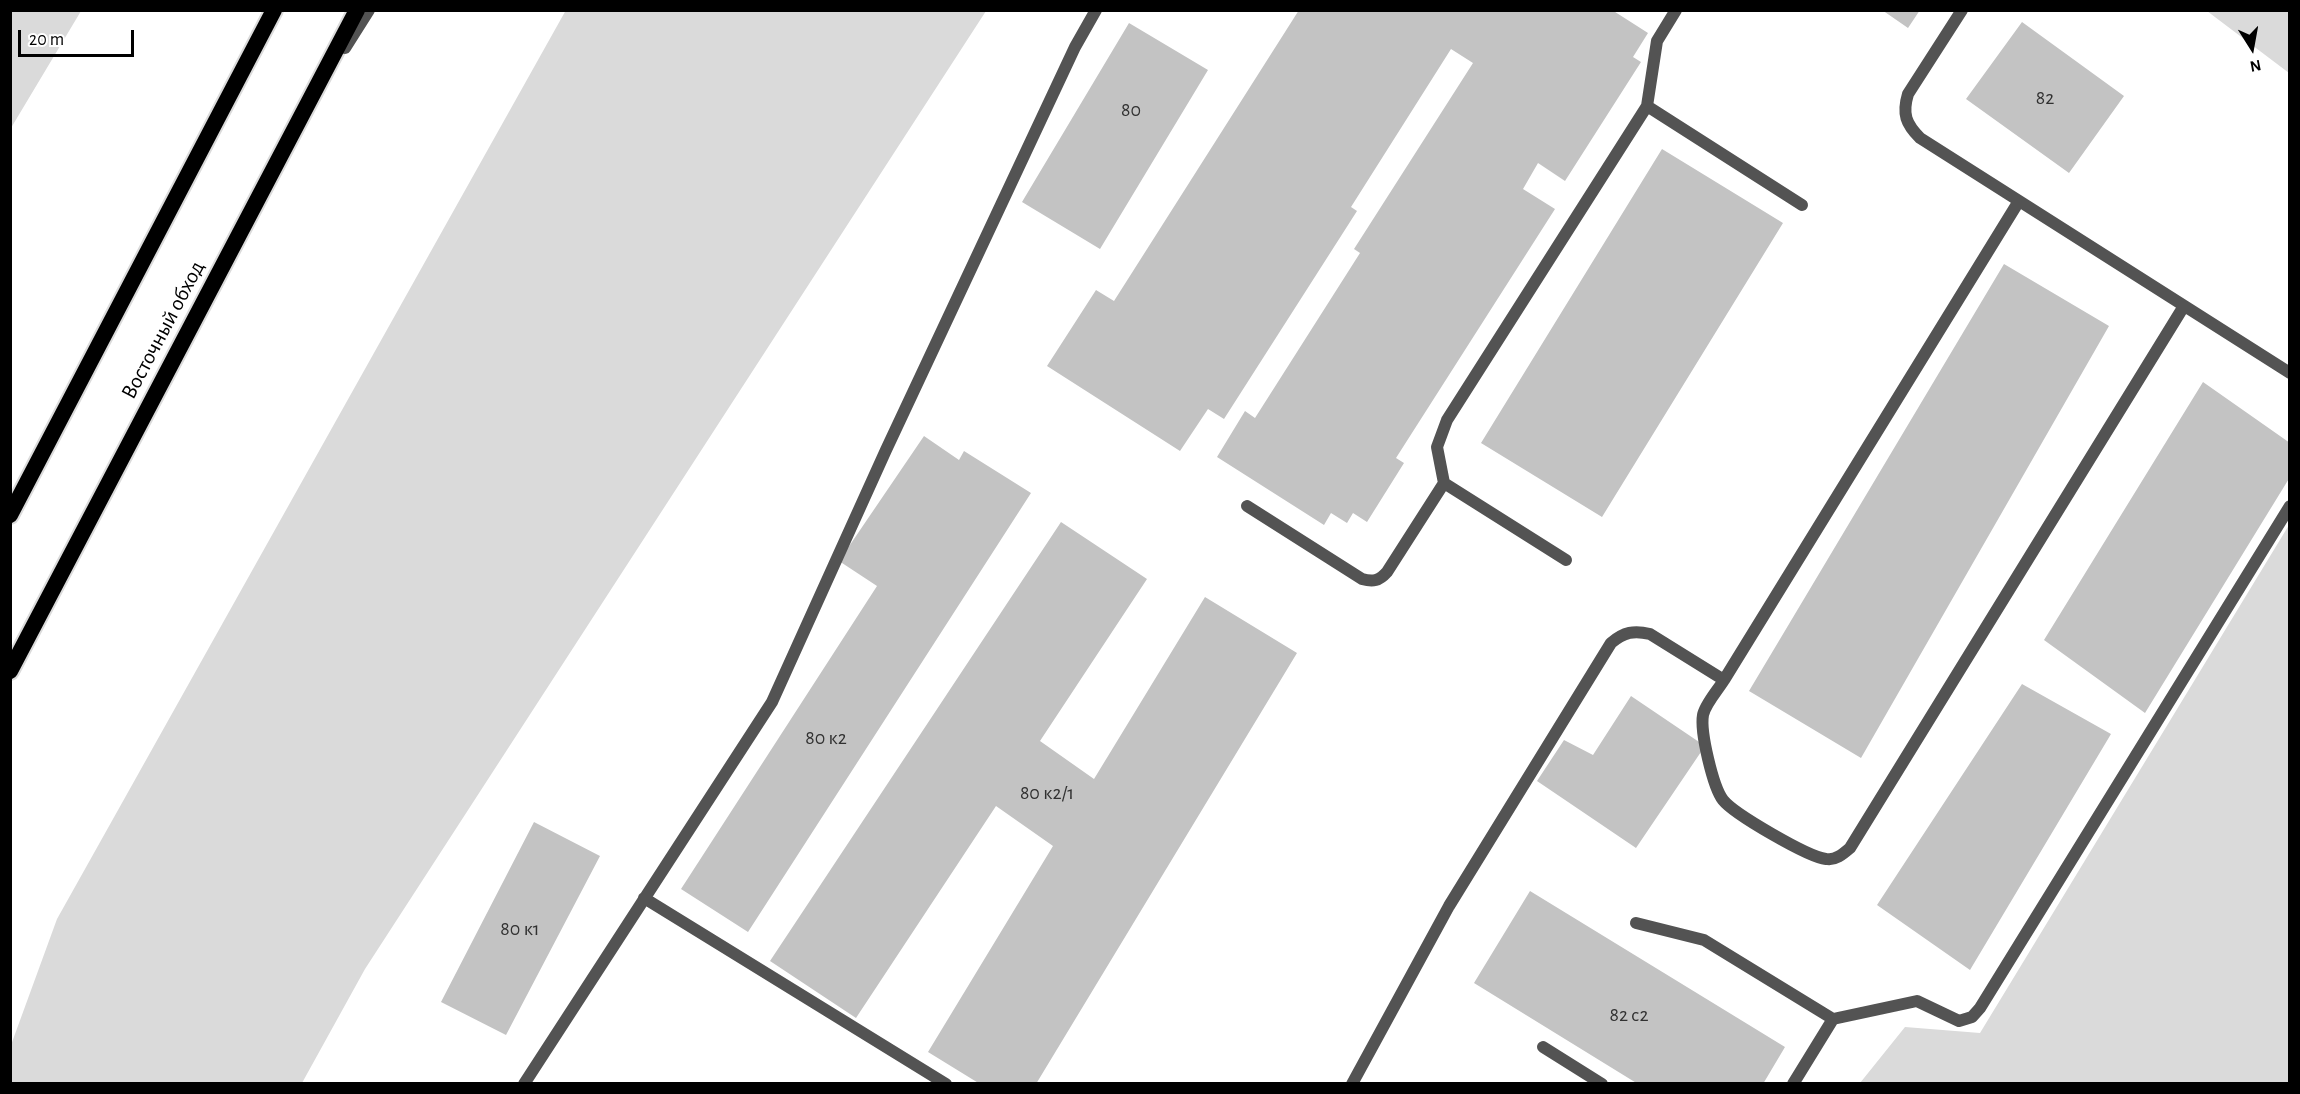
<!DOCTYPE html>
<meta charset="utf-8">
<style>
body{margin:0}
#map{position:relative;width:2300px;height:1094px;overflow:hidden;background:#fff;font-family:"Alegreya Sans",sans-serif}
canvas{display:block}
.frame{position:absolute;inset:0;border:12px solid #000;pointer-events:none}
.north{position:absolute;left:2222px;top:18px;width:60px;height:60px;-webkit-text-stroke:4px #fff;paint-order:stroke;rotate:169deg;font-size:16px;font-weight:700;line-height:24px;text-align:center;color:#000}
.north::after{content:'';display:block;margin:auto;width:21px;height:27px;background:#000;clip-path:polygon(50% 0,100% 100%,50% 72%,0 100%)}
.scale{position:absolute;left:18px;top:30px;width:116px;height:27px;box-sizing:border-box;border:3px solid #000;border-top:0;padding-left:8px;font-size:18px;line-height:21px;white-space:nowrap;color:#000;-webkit-text-stroke:4px #fff;paint-order:stroke}
</style>
<div id="map">
<canvas width="2300" height="1094"></canvas>
<div class="frame"></div>
<div class="north">N</div>
<div class="scale">20 m</div>
</div>
<script>
const ctx = document.querySelector('canvas').getContext('2d');
ctx.lineJoin = 'round';
function fill(path, color) { ctx.fillStyle = color; ctx.fill(path, 'evenodd'); }
function strokePath(path, color, width, dash) { ctx.strokeStyle = color; ctx.lineWidth = width; ctx.lineCap = dash ? 'butt' : 'round'; ctx.setLineDash(dash || []); ctx.stroke(path); }
function drawText(font, color, halo, rows, align = 'center') {
  ctx.font = font + ' "Alegreya Sans",sans-serif'; ctx.lineWidth = 6; ctx.setLineDash([]); ctx.textBaseline = 'middle'; ctx.strokeStyle = halo; ctx.fillStyle = color; for (const [text, x, y, turn = 0] of rows) {
    ctx.save(); ctx.translate(x, y); ctx.rotate((+turn || 0) * Math.PI / 180); ctx.textAlign = isNaN(turn) ? turn : align; if (halo) ctx.strokeText(text, 0, 0); ctx.fillText(text, 0, 0); ctx.restore();
  }
}
const green = new Path2D(`
 M11 10 81 11 11 128 10 11Z
 M566 10 986 11 365 969 302 1083H11V1045L57 919Z
 M2207 11H2289V73Z
 M2289 525V1083H1860L1905 1027 1980 1033Z`);
const building = new Path2D(`
 M1299 10H1612L1648 33 1633 57 1641 62 1565 181 1538 163 1523 189 1555 209 1396 458 1404 463 1367 522 1353 513 1347 523 1331 513 1324 525 1217 457 1245 411 1255 418 1360 253 1354 249 1473 63 1451 49 1351 207 1357 211 1224 419 1208 409 1180 451 1047 366 1096 290 1114 301Z
 M1882 10H1920L1908 28Z
 M2022 22 2124 96 2069 173 1966 99Z
 M1129 23 1208 70 1100 249 1022 202Z
 M1662 149 1783 223 1602 517 1481 443Z
 M2004 264 2109 326 1861 758 1749 691Z
 M2203 382 2290 443V477L2145 713 2044 640Z
 M924 436 959 460 964 451 1031 493 748 932 681 889 877 586 839 561Z
 M1061 522 1147 579 1040 741 1094 779 1205 597 1297 653 1036 1084H980L928 1052 1053 846 996 806 856 1018 770 961Z
 M2022 684 2111 734 1970 970 1877 905Z
 M1631 696 1705 746 1636 848 1537 781 1564 740 1593 755Z
 M534 822 600 856 506 1035 441 1002Z
 M1530 891 1785 1047 1763 1084H1638L1474 983Z`);
const service = new Path2D(`
 M1962 10 1908 94C1902 114 1906 124 1920 138L2290 373
 M345 48 369 10
 M1647 106 1802 205
 M1444 483 1566 560
 M1247 506 1362 579C1373 582 1379 581 1387 572L1444 483 1437 447 1447 420 1647 106 1657 41 1676 10
 M1724 680 2019 201
 M644 898 946 1084
 M1636 923 1704 940 1833 1019
 M1543 1047 1602 1084
 M524 1084 772 702 886 450 1075 47 1096 10
 M1352 1084 1449 906 1611 643C1624 632 1634 630 1650 634L1724 680C1718 690 1705 704 1703 715 1700 732 1713 787 1723 800 1734 814 1808 857 1826 859 1835 861 1843 854 1850 848L2184 306
 M1793 1084 1833 1019 1917 1001 1959 1021 1972 1017 1980 1008 2290 506`);
const trunk = new Path2D(`
 M10 515 274 10
 M10 671 357 10`);
const numberNames = [
 ["82",2045,98],
 ["80",1131,110],
 ["80 к2",826,738],
 ["80 к2/1",1047,793],
 ["80 к1",520,929],
 ["82 с2",1629,1015]
];
const streetNames = [
 ["Восточный обход",163,330,-62]
];
fill(green, '#dadada');
fill(building, '#c3c3c3');
strokePath(trunk, '#dbdbdb', 20);
strokePath(service, '#535353', 12);
strokePath(trunk, '#000', 16);
drawText('20px', '#313131', null, numberNames);
drawText('22px', '#000', '#fff', streetNames);
</script>
